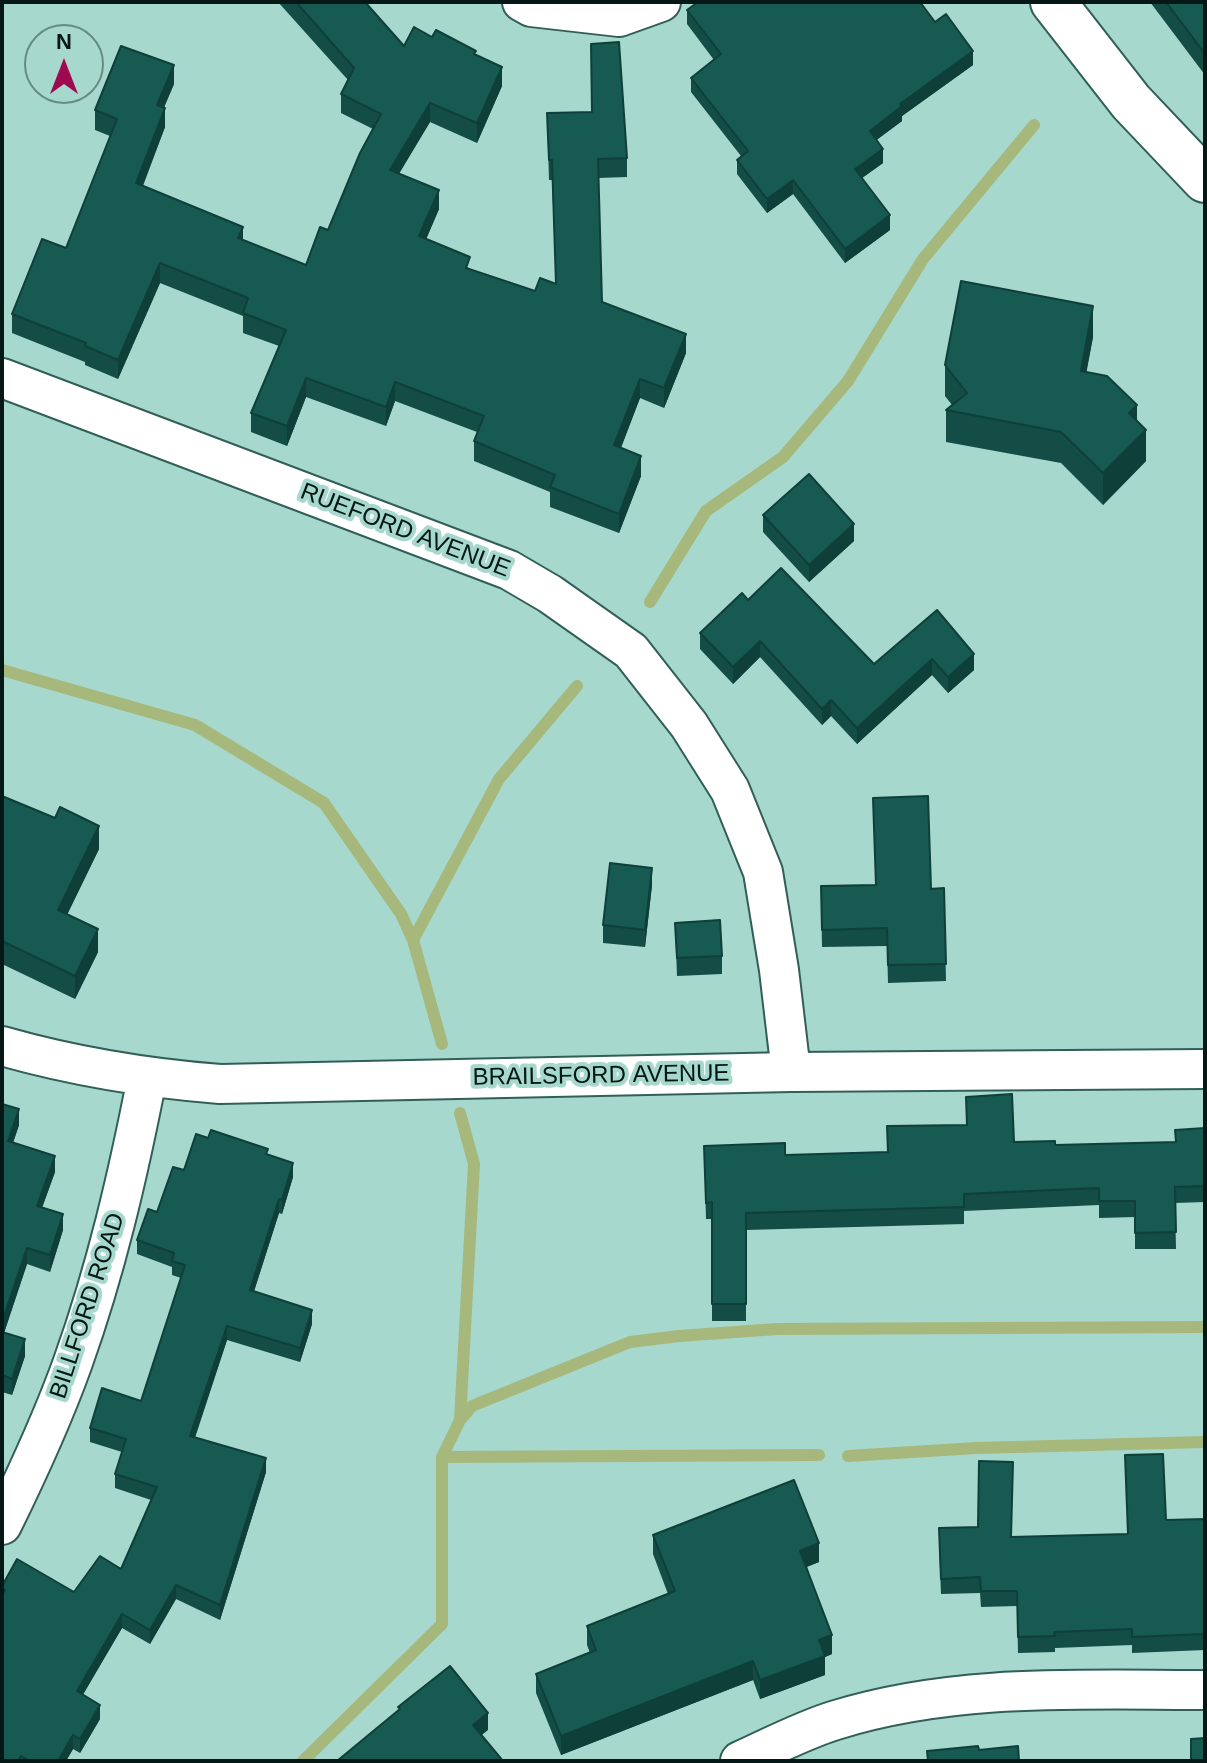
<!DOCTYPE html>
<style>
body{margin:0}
#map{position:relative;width:1207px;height:1763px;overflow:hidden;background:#a6d8ce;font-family:Helvetica,sans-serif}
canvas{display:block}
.frame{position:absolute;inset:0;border:4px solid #051815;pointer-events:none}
.north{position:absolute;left:24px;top:24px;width:80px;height:80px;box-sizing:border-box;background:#a6d8ce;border:2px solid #668b84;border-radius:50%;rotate:0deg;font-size:22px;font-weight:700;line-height:32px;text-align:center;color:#051815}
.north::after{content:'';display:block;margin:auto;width:28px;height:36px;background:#9f0950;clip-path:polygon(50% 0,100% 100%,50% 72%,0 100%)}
</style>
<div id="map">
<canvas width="1207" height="1763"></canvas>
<div class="frame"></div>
<div class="north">N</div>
</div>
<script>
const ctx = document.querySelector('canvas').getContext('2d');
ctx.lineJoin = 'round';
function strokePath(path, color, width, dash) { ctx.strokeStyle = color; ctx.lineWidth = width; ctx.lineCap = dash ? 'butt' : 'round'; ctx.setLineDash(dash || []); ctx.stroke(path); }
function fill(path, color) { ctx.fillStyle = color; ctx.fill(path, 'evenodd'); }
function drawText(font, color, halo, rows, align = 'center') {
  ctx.font = font + ' Helvetica,sans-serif'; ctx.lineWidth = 8; ctx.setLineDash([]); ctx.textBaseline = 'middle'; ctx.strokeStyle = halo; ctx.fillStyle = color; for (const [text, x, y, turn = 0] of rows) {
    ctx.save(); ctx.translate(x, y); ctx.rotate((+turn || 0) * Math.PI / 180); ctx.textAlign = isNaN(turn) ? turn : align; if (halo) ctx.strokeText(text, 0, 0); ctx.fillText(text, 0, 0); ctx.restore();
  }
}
const stream = new Path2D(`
 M650 602 706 511 783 457 848 381 923 259 1034 125
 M2 670 195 725 324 803 401 914 413 940
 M442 1044 413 940 499 779 577 686
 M460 1420 472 1406 630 1342 679 1336 777 1329 1205 1327
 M848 1456 976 1448 1205 1442
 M442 1457 819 1455
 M303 1761 442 1624V1457L460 1420 474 1164 460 1113`);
const minor = new Path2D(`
 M522 2 531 7 619 17 661 2
 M2 378 509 570 550 594 631 651 689 725 730 790 763 872 779 970 791 1072
 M2 1046C76 1067 144 1078 220 1084L791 1072 1205 1069
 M2 1525C28 1472 53 1418 73 1362 106 1270 128 1175 147 1078
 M740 1761C771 1747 803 1730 836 1720 955 1683 1081 1690 1205 1690`);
const tertiary = new Path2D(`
 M1053 2 1131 102 1205 180`);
const wall = new Path2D(`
 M278 2H365L404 46 432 37 476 55 502 86 477 143 430 122 399 173 439 209 426 239 470 269 535 291 556 284 552 180H549L547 113 627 158V177L598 178 602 302 686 353 664 408 640 398 621 448 641 476 619 533 550 507V492L474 461V441L477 432 395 401 386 426 306 397 287 446 251 432V413L279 346 243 333V316L160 283 118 379 85 365V362L12 333V314L66 248 110 136 95 130V110L174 84 164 107 165 127 143 186 243 240 306 265 328 230 373 129 341 113V94L348 80Z
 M1150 2H1205V75Z
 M687 10 935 22 973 65 902 116V121L876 140 883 163 862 178 890 230 845 263 793 194 767 213 737 174V160L741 156 691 92V78L714 60 687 24Z
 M1093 337 1086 372 1137 420 1146 461 1103 505 1061 463 946 442V410L952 405 945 396V365Z
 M763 515 854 541 809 582 763 532Z
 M748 600 874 664 937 610 974 670 948 693 932 675 857 744 831 716 822 725 760 657 733 684 700 649V633Z
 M2 796 99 849 67 915 98 952 75 999 2 964Z
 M652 885 645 947 603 943V925Z
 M821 886 944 888 946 981 888 983 887 946 822 947Z
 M675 923 722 956V974L677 976Z
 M966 1097 1014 1142 1055 1145 1175 1142V1130L1205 1128V1202L1175 1203 1176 1249H1135V1217L1099 1218V1205L964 1211V1224L746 1230V1321H712V1219H706L704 1146 785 1155 887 1152 967 1125Z
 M2 1104 19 1125 13 1143 55 1172 42 1207 63 1230 50 1272 27 1264 4 1333 25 1356 12 1395 2 1392Z
 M208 1138 268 1154 293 1177 282 1214 279 1213 254 1291 312 1324 300 1362 227 1340 195 1438 266 1472 220 1620 176 1599 150 1644 122 1628 83 1694 100 1719 80 1753 73 1749 66 1761H2V1586L74 1592 121 1569 151 1500 115 1488V1474L122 1452 90 1442V1428L141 1401 181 1278 172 1275V1267L137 1254V1240L184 1170Z
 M1205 1519V1650L1132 1653V1645L1055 1648V1652L1018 1653 1017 1606 981 1607 980 1593 941 1594 939 1544 1011 1537 1127 1534 1166 1520Z
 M653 1535 819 1562 807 1567 832 1654 825 1657V1675L760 1699 753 1680 561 1755 536 1693V1674L590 1653 587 1645V1626L668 1594 653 1554Z`);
const shadedWall = new Path2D(`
 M973 51V65L902 116V121L870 145V131L900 104Z
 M174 65V84L157 124V105Z
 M502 67V86L477 143V123Z
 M430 103V122L390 189V170Z
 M165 108V127L136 202V183Z
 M883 149V163L855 183V169Z
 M793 180V194L767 213V199Z
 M439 190V209L419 256V236Z
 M890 215V230L845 263V249Z
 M243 227V246L238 238Z
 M160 263V283L118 379V360Z
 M1093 306V337L1081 402V371Z
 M686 334V353L664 408V388Z
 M306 378V397L287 446V426Z
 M640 379V398L614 465V445Z
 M395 382V401L386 426V407Z
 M1137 405V436L1129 413Z
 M1146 430V461L1103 505V473Z
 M641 456V476L619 533V514Z
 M854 524V541L809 582V565Z
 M760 641V657L733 684V667Z
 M974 654V670L948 693V677Z
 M932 659V675L857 744V728Z
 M831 700V716L822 725V709Z
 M99 826V849L58 933V910Z
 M652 868V885L645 947V930Z
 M98 929V952L75 999V976Z
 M19 1109V1125L8 1157V1141Z
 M55 1156V1172L37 1222V1206Z
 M293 1163V1177L282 1214V1200Z
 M279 1199V1213L250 1304V1290Z
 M63 1214V1230L50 1272V1255Z
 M27 1248V1264L2 1339V1322Z
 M312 1310V1324L300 1362V1348Z
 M227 1326V1340L190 1451V1436Z
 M25 1339V1356L12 1395V1379Z
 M266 1458V1472L220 1620V1605Z
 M819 1543V1562L800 1569V1551Z
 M176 1585V1599L150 1644V1630Z
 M122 1614V1628L77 1705V1691Z
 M832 1635V1654L825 1657V1675L760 1699V1680L819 1640Z
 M753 1661V1680L561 1755V1736Z
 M100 1705V1719L80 1753V1739Z
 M488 1713V1730L473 1742V1725Z
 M73 1735V1749L66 1761H58Z`);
const building = new Path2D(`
 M296 2H365L404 46 414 27 432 37 436 30 476 51 474 54 502 67 477 123 430 103 390 170 439 190 419 236 470 257 466 268 535 291 540 278 556 284 552 160H549L547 113 592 112 591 44 619 42 627 158 598 159 602 302 686 334 664 388 640 379 614 445 641 456 619 514 550 487 555 475 474 441 484 416 395 382 386 407 306 378 287 426 251 413 286 330 243 313 248 298 160 263 118 360 85 346 86 343 12 314 42 239 66 248 117 119 95 110 121 46 174 65 157 105 165 108 136 183 243 227 238 238 306 265 320 227 328 230 360 153 381 114 341 94 354 68Z
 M698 2H920L935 22 946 14 973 51 900 104 902 106 870 131 883 149 855 169 890 215 845 249 793 180 767 199 737 160 748 151 691 78 721 54 687 10Z
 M1166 2H1205V54Z
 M961 281 1093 306 1081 371 1107 376 1137 405 1129 413 1146 430 1103 473 1061 432 946 410 967 393 945 365Z
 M809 474 854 524 809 565 763 515Z
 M781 568 874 664 937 610 974 654 948 677 932 659 857 728 831 700 822 709 760 641 733 667 700 633 742 593 748 600Z
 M2 796 55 818 60 807 99 826 58 910 98 929 75 976 2 941Z
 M928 796 931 889 944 888 946 964 888 965 887 928 822 930 821 886 876 885 873 798Z
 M610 863 652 868 645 930 603 925Z
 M720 920 722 956 677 958 675 923Z
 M1012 1094 1014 1142 1055 1141V1145L1176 1142 1175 1130 1205 1128V1186L1175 1187 1176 1232 1135 1233V1201H1099V1188L964 1194V1207L746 1213V1304H712V1202L706 1203 704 1146 785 1143V1155L888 1152 887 1126 967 1125 966 1097Z
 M2 1104 19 1109 8 1141 55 1156 37 1206 63 1214 50 1255 27 1248 2 1322Z
 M211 1130 268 1149 266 1154 293 1163 282 1200 279 1199 250 1290 312 1310 300 1348 227 1326 190 1436 266 1458 220 1605 176 1585 150 1630 122 1614 77 1691 100 1705 80 1739 73 1735 58 1761H30L21 1756 18 1761H2V1595L5 1590 2 1588V1586L17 1559 74 1592 100 1556 121 1569 157 1487 115 1474 126 1439 90 1428 102 1388 141 1401 185 1265 172 1261 174 1253 137 1240 148 1209 157 1212 173 1167 184 1170 196 1134 208 1138Z
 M2 1332 25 1339 12 1379 2 1375Z
 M1163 1454 1166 1520 1205 1519V1634L1132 1637V1629L1054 1632 1055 1636 1018 1637 1017 1591H981L980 1577 941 1579 939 1528 978 1527 979 1461 1013 1462 1011 1537 1128 1534 1125 1455Z
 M794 1480 819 1543 800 1551 832 1635 819 1640 825 1656 760 1680 753 1661 561 1736 536 1674 596 1650 587 1626 675 1591 653 1535Z
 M450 1666 488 1713 473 1725 503 1761H337L400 1709 398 1707Z
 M1205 1738V1761H1191V1739Z
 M978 1746 979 1750 1018 1746 1019 1761H928L927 1751Z`);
const streetNames = [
 ["RUEFORD AVENUE",405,531,21],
 ["BRAILSFORD AVENUE",601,1076,-1],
 ["BILLFORD ROAD",88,1306,-72]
];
strokePath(stream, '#a6b87b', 12);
strokePath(minor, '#315f58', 42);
strokePath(tertiary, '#315f58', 48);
strokePath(minor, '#fff', 38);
strokePath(tertiary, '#fff', 44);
fill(wall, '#134d46');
fill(shadedWall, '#0f3f39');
fill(building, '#165a51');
strokePath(building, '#0f3f39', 2);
drawText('24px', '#051815', '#a6d8ce', streetNames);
</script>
